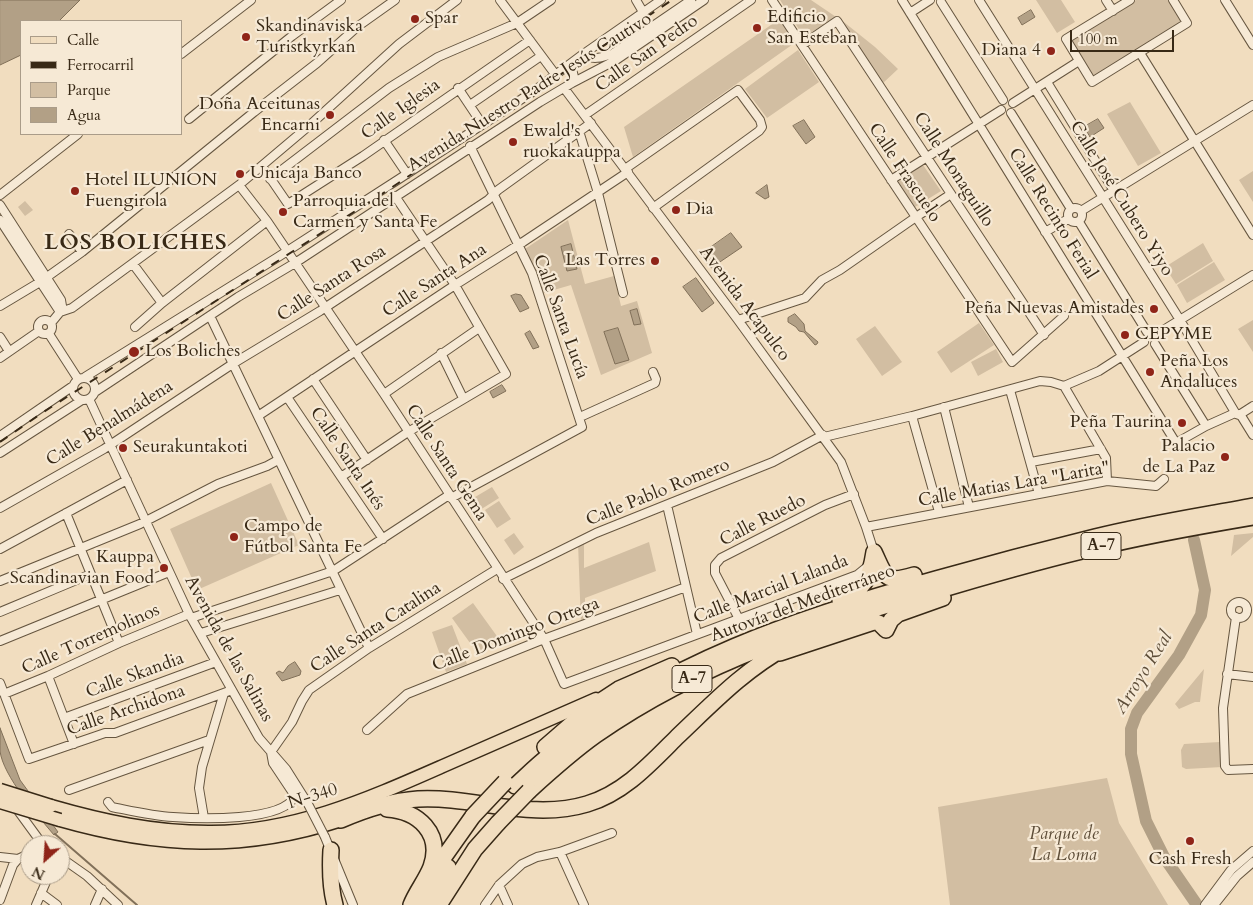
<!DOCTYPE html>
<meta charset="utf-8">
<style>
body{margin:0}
#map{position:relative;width:1253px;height:905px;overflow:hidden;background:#f1ddbf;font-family:Cardo,serif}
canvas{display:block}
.legend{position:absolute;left:20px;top:20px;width:162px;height:115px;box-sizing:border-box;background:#f6e9d5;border:1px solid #aa9c89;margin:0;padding:6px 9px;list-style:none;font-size:15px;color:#382916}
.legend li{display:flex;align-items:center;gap:10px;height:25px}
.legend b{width:25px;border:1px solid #aa9c89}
.north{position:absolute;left:20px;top:835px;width:50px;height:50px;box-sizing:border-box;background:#f6e9d5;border:1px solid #aa9c89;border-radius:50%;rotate:206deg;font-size:14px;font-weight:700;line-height:20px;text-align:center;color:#382916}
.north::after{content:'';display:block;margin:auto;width:18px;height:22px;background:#8f2418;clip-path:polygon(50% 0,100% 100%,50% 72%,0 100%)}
.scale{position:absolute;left:1070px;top:30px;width:104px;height:22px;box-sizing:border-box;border:2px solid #382916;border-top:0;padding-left:6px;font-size:15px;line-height:18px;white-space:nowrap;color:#382916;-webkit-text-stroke:4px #f6e9d5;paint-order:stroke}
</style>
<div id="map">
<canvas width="1253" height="905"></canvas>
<ul class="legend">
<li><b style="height:6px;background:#f1ddbf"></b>Calle</li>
<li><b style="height:6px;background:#382916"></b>Ferrocarril</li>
<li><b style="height:14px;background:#d2bea2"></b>Parque</li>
<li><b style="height:14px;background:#b2a086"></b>Agua</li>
</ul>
<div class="north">N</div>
<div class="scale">100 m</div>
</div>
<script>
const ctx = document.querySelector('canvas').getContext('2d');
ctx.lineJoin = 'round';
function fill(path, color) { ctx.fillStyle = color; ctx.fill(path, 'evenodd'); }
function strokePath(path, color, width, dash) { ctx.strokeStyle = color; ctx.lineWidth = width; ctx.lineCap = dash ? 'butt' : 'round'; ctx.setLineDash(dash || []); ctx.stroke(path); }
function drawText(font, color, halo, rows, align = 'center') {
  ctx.font = font + ' Cardo,serif'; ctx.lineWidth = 4.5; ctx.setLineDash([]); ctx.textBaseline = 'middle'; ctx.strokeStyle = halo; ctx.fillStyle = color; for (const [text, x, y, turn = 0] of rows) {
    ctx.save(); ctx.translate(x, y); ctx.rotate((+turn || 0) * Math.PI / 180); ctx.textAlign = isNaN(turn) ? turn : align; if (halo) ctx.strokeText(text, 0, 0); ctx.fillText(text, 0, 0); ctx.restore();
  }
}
const green = new Path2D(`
 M780 0H811L845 23 875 47 898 69 882 84 837 20 830 21 804 37Z
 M1036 0H1061L1075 22 1057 33Z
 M1136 0H1168L1181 22 1093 77 1070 40Z
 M781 18 796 42 633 157 624 127Z
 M798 50 819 82 767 118 745 89Z
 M1130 102 1161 153 1138 166 1107 114Z
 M923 165 941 191 915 207 898 182Z
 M1253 171V202L1239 180Z
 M25 201 33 210 25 216 18 207Z
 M568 220 585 284 614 276 621 306 637 301 652 353 601 375 571 285 540 294 534 269 525 249Z
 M1203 243 1213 261 1176 284 1165 267Z
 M1214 262 1225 280 1187 303 1177 285Z
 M1253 320V352L1238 329Z
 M979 323 994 345 951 373 937 352Z
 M875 326 902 362 882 376 856 339Z
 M996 349 1003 362 978 376 971 362Z
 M271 483 299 545 197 590 170 529Z
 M492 487 499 498 472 515 465 503Z
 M499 501 511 519 497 528 485 510Z
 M514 533 524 547 514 555 504 540Z
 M1253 533V537L1231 556 1234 535Z
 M583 540 584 544V568L649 542 656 571 585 598V624L581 625 578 542Z
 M473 603 499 639 478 654 452 618Z
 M452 625 467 664 446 672 432 632Z
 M1204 669 1200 702H1195L1179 709 1175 704Z
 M1220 742 1222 767 1186 769 1182 767 1181 750 1184 744Z
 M1107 778 1119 823 1168 905H950L938 807Z`);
const water = new Path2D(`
 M0 0H80L59 21H21V55L0 65Z
 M1031 10 1035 17 1022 25 1018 18Z
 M1098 119 1104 128 1090 137 1084 127Z
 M804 120 815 137 806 144 793 126Z
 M767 185 769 197 765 199 756 193Z
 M731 233 742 247 711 268 700 255Z
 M571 244 577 269 567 271 561 247Z
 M696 278 714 303 702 312 683 287Z
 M516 294 521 295 529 308 520 312 511 296Z
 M637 309 641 324 634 325 630 311Z
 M795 314 804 324 805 331 818 342 817 344 815 345 804 332 799 331 796 327 788 322V318Z
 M618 328 629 360 615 364 604 332Z
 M530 331 539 347 533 349 525 334Z
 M502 385 506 391 493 398 490 392Z
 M295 662 301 671 300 675 282 681 276 673 279 671 283 673 288 666Z
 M0 728 20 780 58 832 54 835C38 816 3 776 0 751 0 744 0 735 0 728Z`);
const stream = new Path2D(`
 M55 834 137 905`);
const river = new Path2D(`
 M1194 540 1205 590 1201 615 1179 655 1137 713 1131 729V754L1146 821 1164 857 1197 905`);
const minor = new Path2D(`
 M500 0 555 74
 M636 0 643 12
 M772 0 1012 362 1064 316
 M902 0 1176 443 1206 426 1235 413
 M979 0 1180 320 1236 414 1239 415 1253 406
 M1106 0 1113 11
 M1130 0 1066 39 1092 82 1187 23 1173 0
 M1225 0 1253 45
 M941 2 1003 100
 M910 13 930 0
 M802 45 837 21 1044 335
 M1140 53 1253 235
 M181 54 251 0
 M582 55 661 0
 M565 68 573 73 574 77 572 83
 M1047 82 1114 191
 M458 88 482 124
 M564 88 738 320 841 462 866 527 874 552
 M1013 103 1079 61
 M470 105 541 56
 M1011 113 1071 209
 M585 115 751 0
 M189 119 292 36 341 0
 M579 131 598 193 623 293
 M384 140 407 174
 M262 166 288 204 363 156 530 40
 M625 169 738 90 760 120 762 127 759 131 653 208
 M270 179 389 88 438 57 517 23 551 0
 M891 180 1001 110
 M239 185 267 221 384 394 544 639 564 684 857 575 868 566
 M0 195 78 134
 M0 205 61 300 62 306 60 312
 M1068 215a7 7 0 1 1 14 0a7 7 0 1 1-14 0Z
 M1081 211 1253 105
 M0 220 60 312
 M1079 222 1147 332
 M1045 232 1068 219
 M69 234 82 252
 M133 264 162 303
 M0 306 40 282 82 252 254 112 317 63 357 27 395 0
 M210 316 369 648
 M38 327a7 7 0 1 1 14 0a7 7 0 1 1-14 0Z
 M738 320 805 298 822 280 840 270 916 217 951 194
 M51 323 60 312 72 308 239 185 310 125 399 44 457 0
 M135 327 162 303 267 221
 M49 334 78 379
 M1157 334 1253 275
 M0 337 9 351
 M1155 344 1206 426
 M441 353 463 398
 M0 358 39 331
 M85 377 278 257 399 179 534 91 582 55C593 60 601 58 612 54L691 0
 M73 389a11 11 0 1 1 22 0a11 11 0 1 1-22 0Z
 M313 379 367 460
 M1064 386 1106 458 1107 481
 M1010 390 1039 494
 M95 392 238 297 295 263 540 102 572 83 616 60 704 0
 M384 394 479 328
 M287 397 383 539
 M89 399 189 614 259 738 286 769 308 804
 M944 407 969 507
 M1240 414 1253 435
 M258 416 455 285 523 242 628 172
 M912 416 939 512
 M580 417 655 383 656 379 653 372
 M0 436 73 386
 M824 437 912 416 1040 381 1051 382 1064 386 1099 371 1144 342
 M0 453 82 400
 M1031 462 1101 449
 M341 477 408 432 506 374 455 285 395 196
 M451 498 582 427 532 273 470 146
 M667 505 697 634
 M0 508 104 449 234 363 320 311 488 200 498 190 591 123
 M66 513 119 643
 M866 527 1107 481 1156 486 1164 479
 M0 549 127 480
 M503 579 596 533 773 462 823 435
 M0 581 140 524 218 484 267 466 278 460
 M1231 610a8 8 0 1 1 16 0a8 8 0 1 1-16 0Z
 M0 612 91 574
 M1236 617 1223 708 1225 766 1228 770 1253 769
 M191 618 333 571 449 495
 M739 619 715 573V565L721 558 825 505 854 494
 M201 633 340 590
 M0 641 169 572
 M1227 674 1253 677
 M48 676 74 744
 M0 683 29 759 105 733H115L232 690
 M4 694 48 676 119 643 189 614
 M64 718 216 662
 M367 730 407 694 544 639 686 587
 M69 790 209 740
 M108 802 112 807C132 811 153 816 173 817 199 819 283 822 295 796L273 763 271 752 292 722 302 701 309 690 369 648 497 569
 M16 808 43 845
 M204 818 199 788 202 767 224 693
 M325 837 353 905
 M560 852 584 905
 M0 857 18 859 30 853
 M60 857 87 876 118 905
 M499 885 508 905
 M41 893 57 905
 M0 900 13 865 18 859
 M36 905 49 875
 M95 905 102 889
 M485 905 499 885 522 864 537 857 560 852 612 833
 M1205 905 1231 870 1253 851
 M1214 905 1237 876 1253 862`);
const primary = new Path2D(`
 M51 806C103 821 154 832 208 832 292 833 368 799 443 766 494 744 545 721 596 699
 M60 820C158 848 243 852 341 820`);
const motorway = new Path2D(`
 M874 552C886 577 884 584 914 575
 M840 600C865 590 870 578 874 552
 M780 653 874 622 879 623 886 630 891 620 898 614 943 598
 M545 747 590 708 619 689 672 666
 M515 786C527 775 538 764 551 754 662 663 800 617 936 579 989 564 1042 550 1095 537 1147 524 1200 516 1253 506
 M529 791C551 771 572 752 596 735 701 661 827 621 950 587 998 573 1046 559 1095 548 1147 535 1200 526 1253 517
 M387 809C418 811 443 833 431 867 426 880 416 892 411 905
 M341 820C366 809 391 801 418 799 474 796 531 821 587 804 624 793 650 764 677 737 713 703 744 670 788 646
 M331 850C330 868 330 887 335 905
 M432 874 473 816
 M424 905 448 867
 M439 905 475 849 498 823`);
const rail = new Path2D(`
 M0 442 42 413 388 190 672 0`);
const minorBridge = new Path2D(`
 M308 804 325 837`);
const primaryBridge = new Path2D(`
 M0 790 51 806
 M0 802 60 820`);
const motorwayBridge = new Path2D(`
 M473 816 505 782
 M498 823 529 791`);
const markers = [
 [415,19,5,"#8f2418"],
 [757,28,5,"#8f2418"],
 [246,37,5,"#8f2418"],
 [1051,51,5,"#8f2418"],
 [330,115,5,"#8f2418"],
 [513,142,5,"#8f2418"],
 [240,174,5,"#8f2418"],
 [75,191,5,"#8f2418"],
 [676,210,5,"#8f2418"],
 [283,212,5,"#8f2418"],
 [655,261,5,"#8f2418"],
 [1154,309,5,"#8f2418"],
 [1125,335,5,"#8f2418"],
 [134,352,6,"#8f2418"],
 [1150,372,5,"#8f2418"],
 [1182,423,5,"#8f2418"],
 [123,448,5,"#8f2418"],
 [1225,457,5,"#8f2418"],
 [234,537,5,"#8f2418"],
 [164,568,5,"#8f2418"],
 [1190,841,5,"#8f2418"]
];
const shields = [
 [1101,546,40],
 [692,679,40]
];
const shieldNames = [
 ["A-7",1101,546],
 ["A-7",692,679]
];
const poiNames = [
 ["Edificio",767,18],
 ["San Esteban",767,39],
 ["Spar",425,19],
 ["Skandinaviska",256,27],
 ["Turistkyrkan",256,48],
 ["Diana 4",1041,51,"right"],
 ["Doña Aceitunas",320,105,"right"],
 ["Encarni",320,126,"right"],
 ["Ewald's",523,132],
 ["ruokakauppa",523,153],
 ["Unicaja Banco",250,174],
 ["Hotel ILUNION",85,181],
 ["Fuengirola",85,202],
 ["Parroquia del",293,202],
 ["Carmen y Santa Fe",293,223],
 ["Dia",686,210],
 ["Las Torres",645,261,"right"],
 ["Peña Nuevas Amistades",1144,309,"right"],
 ["CEPYME",1135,335],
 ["Los Boliches",145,352],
 ["Peña Los",1160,362],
 ["Andaluces",1160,383],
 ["Peña Taurina",1172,423,"right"],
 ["Palacio",1215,447,"right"],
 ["de La Paz",1215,468,"right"],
 ["Seurakuntakoti",133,448],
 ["Campo de",244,527],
 ["Fútbol Santa Fe",244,548],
 ["Kauppa",154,558,"right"],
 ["Scandinavian Food",154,579,"right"],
 ["Cash Fresh",1190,860,"center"]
];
const streetNames = [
 ["Calle San Pedro",647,54,-35],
 ["Avenida Nuestro Padre Jesús Cautivo",530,93,-32],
 ["Calle Iglesia",401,110,-35],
 ["Calle Monaguillo",953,170,57],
 ["Calle Frascuelo",904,173,56],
 ["Calle José Cubero Yiyo",1121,199,58],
 ["Calle Recinto Ferial",1052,214,58],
 ["Calle Santa Ana",435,281,-33],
 ["Calle Santa Rosa",332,284,-33],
 ["Avenida Acapulco",744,304,53],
 ["Calle Santa Lucía",560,317,70],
 ["Calle Benalmádena",110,424,-32],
 ["Calle Santa Inés",347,459,56],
 ["Calle Santa Gema",446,463,57],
 ["Calle Matias Lara \"Larita\"",1014,485,-10],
 ["Calle Pablo Romero",658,493,-22],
 ["Calle Ruedo",763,521,-27],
 ["Calle Marcial Lalanda",771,590,-21],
 ["Autovía del Mediterráneo",803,604,-20],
 ["Calle Santa Catalina",376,628,-33],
 ["Calle Domingo Ortega",516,635,-21],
 ["Calle Torremolinos",91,640,-24],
 ["Avenida de las Salinas",228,649,61],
 ["Calle Skandia",135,676,-20],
 ["Calle Archidona",126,711,-19],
 ["N-340",313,797,-17]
];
const parkNames = [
 ["Parque de",1064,835],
 ["La Loma",1064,856]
];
const waterNames = [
 ["Arroyo Real",1144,673,-58]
];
const districtNames = [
 ["LOS BOLICHES",136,244]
];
fill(green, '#d2bea2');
fill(water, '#b2a086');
strokePath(water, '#817059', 1);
strokePath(stream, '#817059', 2);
strokePath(river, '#b2a086', 12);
strokePath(minor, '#665640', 10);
strokePath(primary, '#382916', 15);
strokePath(motorway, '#382916', 18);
strokePath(minor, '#f6e9d5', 8);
strokePath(primary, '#f1ddbf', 12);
strokePath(motorway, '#f1ddbf', 15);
strokePath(rail, '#382916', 2, [9, 9]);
strokePath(minorBridge, '#665640', 10, []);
strokePath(primaryBridge, '#382916', 15, []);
strokePath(motorwayBridge, '#382916', 18, []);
strokePath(minorBridge, '#f6e9d5', 8);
strokePath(primaryBridge, '#f1ddbf', 12);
strokePath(motorwayBridge, '#f1ddbf', 15);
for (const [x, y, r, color] of markers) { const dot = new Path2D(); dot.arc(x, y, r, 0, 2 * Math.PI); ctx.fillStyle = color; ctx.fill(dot); strokePath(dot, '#f6e9d5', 2); }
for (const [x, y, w] of shields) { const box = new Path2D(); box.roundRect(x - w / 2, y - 13.5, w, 27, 4); ctx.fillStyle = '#f6e9d5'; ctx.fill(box); strokePath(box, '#382916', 1); }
drawText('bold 16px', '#382916', null, shieldNames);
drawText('18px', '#382916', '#f6e9d5', poiNames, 'left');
drawText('18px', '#382916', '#f6e9d5', streetNames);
drawText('italic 18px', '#5e4e39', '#f6e9d5', parkNames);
drawText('italic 19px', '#5d4d38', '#f6e9d5', waterNames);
ctx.letterSpacing = '1px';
drawText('bold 22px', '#382916', '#f6e9d5', districtNames);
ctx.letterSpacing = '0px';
</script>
